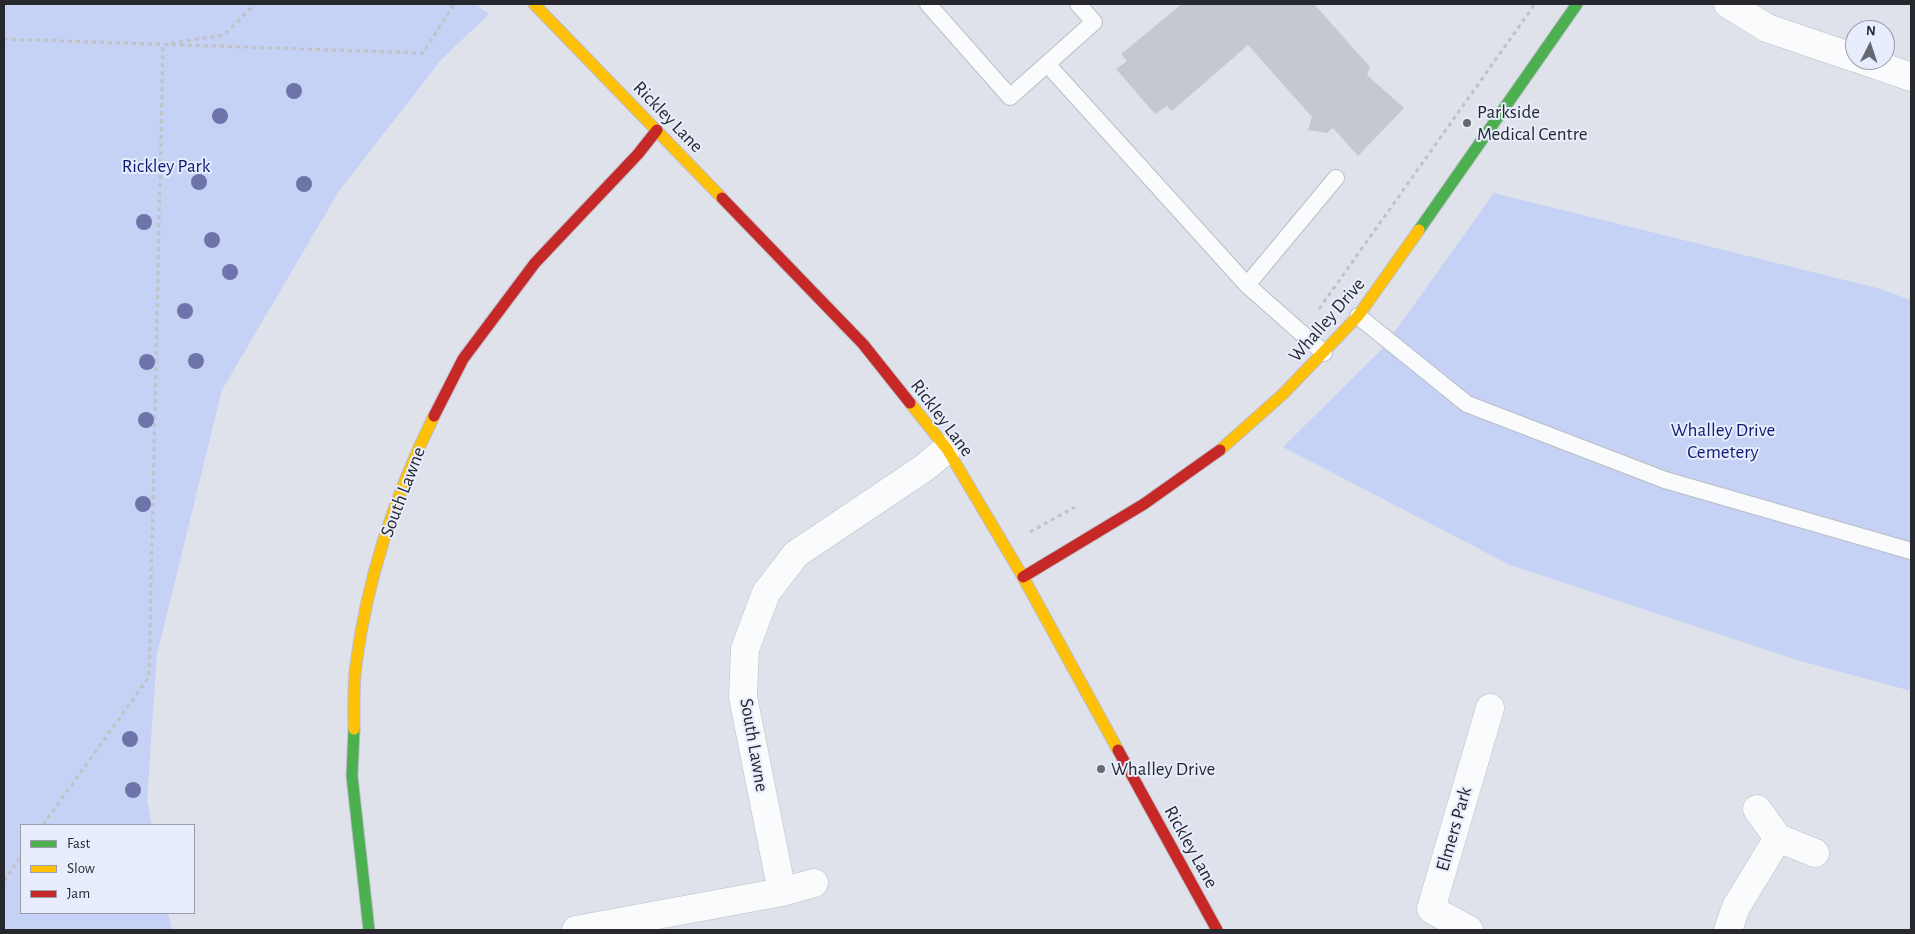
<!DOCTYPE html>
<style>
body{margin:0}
#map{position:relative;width:1915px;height:934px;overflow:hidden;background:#dfe2ea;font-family:"Alegreya Sans",sans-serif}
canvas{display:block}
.frame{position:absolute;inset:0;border:5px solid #26282e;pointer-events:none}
.legend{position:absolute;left:20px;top:824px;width:175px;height:90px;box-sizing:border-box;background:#e7edfd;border:1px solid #9a9eaa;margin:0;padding:6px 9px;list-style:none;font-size:15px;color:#26282e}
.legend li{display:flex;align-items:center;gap:10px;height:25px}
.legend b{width:25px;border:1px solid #9a9eaa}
.north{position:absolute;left:1845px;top:20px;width:50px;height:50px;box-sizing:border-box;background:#e7edfd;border:1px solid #9a9eaa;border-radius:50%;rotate:4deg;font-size:14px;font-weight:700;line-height:20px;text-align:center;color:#26282e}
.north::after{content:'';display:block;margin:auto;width:18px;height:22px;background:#676970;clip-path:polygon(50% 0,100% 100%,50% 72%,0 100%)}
</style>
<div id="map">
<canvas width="1915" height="934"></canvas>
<div class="frame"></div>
<ul class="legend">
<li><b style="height:6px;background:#4caf50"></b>Fast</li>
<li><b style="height:6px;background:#ffc107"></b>Slow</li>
<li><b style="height:6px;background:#c62828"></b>Jam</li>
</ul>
<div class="north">N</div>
</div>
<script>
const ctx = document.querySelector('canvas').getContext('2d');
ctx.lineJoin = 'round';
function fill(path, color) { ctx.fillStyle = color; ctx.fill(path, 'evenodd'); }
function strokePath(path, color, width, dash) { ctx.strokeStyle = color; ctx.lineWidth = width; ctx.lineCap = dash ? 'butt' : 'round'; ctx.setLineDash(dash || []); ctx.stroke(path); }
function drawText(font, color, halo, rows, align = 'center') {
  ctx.font = font + ' "Alegreya Sans",sans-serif'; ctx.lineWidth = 4; ctx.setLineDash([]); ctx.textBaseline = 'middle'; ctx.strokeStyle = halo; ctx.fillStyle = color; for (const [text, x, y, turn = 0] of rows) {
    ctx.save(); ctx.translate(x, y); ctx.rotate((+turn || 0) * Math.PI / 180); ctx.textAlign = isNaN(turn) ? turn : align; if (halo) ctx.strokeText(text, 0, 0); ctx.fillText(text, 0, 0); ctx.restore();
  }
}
const green = new Path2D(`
 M4 4H476L489 14 441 60 339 191 222 390 157 654 147 800 152 825H21V913H168L172 930H4Z
 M1494 193 1877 288 1911 300V691L1797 660 1510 565 1283 447 1383 348Z`);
const building = new Path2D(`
 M1182 4H1314L1370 67 1367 75 1404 108 1358 156 1333 128 1327 133 1308 130 1312 117 1248 45 1172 111 1167 106 1155 114 1116 69 1127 61 1121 54Z`);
const path = new Path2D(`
 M4 39 423 53 454 4
 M171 43 224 35 255 4
 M1319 309 1535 4
 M1030 532 1075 507
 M43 825 149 677 163 45
 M4 881 21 856`);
const lane = new Path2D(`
 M928 4 1010 97 1094 22 1078 4
 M1048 65 1247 285 1324 353
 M1247 285 1336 178
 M1358 316 1467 404 1665 480 1911 551`);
const street = new Path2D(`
 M1728 4 1767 28 1855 58
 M1862 60 1911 77
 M1757 809 1778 838 1815 853
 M782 892 743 697 745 649 766 593 796 554 924 468 947 449
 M576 930 782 892 814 883
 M1469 930 1431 909 1490 708
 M1728 930 1736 907 1778 838`);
const fast = new Path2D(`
 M1419 230 1577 4
 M354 729 352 776 369 930`);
const slow = new Path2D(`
 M534 4 722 198
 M910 403 947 449 1023 577 1118 750
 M1220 450 1283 394 1358 316 1419 230
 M354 729C354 708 353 686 356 665 367 578 396 493 434 416`);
const jam = new Path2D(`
 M722 198 863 344 910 403
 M434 416 463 359 535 263 638 154 657 130
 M1023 577 1144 504 1220 450
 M1118 750 1217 930`);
const trees = [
 [294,91],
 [220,116],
 [199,182],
 [304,184],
 [144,222],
 [212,240],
 [230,272],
 [185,311],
 [196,361],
 [147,362],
 [146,420],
 [143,504],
 [130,739],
 [133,790]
];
const markers = [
 [1467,123,5,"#676970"],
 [1101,769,5,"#676970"]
];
const poiNames = [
 ["Parkside",1477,112],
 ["Medical Centre",1477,134],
 ["Whalley Drive",1111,769]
];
const streetNames = [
 ["Rickley Lane",668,117,46],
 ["Whalley Drive",1327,320,-49],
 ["Rickley Lane",942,418,53],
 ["South Lawne",403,492,-69],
 ["South Lawne",754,745,80],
 ["Elmers Park",1454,829,-74],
 ["Rickley Lane",1191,847,61]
];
const parkNames = [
 ["Rickley Park",166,166],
 ["Whalley Drive",1723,430],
 ["Cemetery",1723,452]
];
fill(green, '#c5d2f5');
fill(building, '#c5c8ce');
strokePath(lane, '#bcbec5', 18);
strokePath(street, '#bcbec5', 29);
strokePath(fast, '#bcbec5', 13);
strokePath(slow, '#bcbec5', 13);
strokePath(jam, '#bcbec5', 13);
strokePath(path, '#c0c2c6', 3, [4, 4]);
strokePath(lane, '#fafbfc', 16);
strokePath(street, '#fafbfc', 28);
strokePath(fast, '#4caf50', 11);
strokePath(slow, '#ffc107', 11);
strokePath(jam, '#c62828', 11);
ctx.fillStyle = '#6e73a9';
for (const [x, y] of trees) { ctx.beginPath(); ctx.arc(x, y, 8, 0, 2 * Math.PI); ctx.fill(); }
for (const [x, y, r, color] of markers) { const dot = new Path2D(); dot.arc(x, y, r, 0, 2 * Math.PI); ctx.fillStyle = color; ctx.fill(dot); strokePath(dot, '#e7edfd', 2); }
drawText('19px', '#26282e', '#e7edfd', poiNames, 'left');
drawText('19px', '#26282e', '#e7edfd', streetNames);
drawText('19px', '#111874', '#e7edfd', parkNames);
</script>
